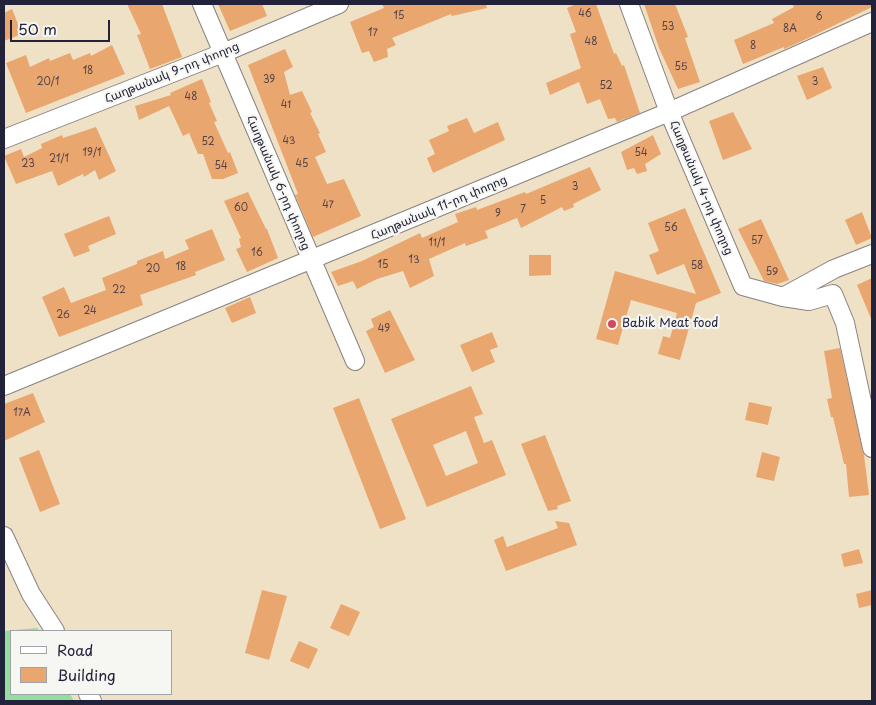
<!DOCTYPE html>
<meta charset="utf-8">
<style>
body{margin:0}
#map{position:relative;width:876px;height:705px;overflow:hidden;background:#efe1c5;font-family:"Playpen Sans",sans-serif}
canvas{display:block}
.frame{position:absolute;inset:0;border:5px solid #22223b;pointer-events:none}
.legend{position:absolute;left:10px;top:630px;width:162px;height:65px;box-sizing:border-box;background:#f6f6f2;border:1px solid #a1a1a9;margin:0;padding:6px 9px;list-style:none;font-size:15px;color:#22223b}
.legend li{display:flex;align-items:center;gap:10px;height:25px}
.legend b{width:25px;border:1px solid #a1a1a9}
.scale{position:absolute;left:10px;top:20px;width:100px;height:22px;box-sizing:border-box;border:2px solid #22223b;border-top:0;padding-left:6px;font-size:15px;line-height:18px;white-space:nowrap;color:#22223b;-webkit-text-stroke:4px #f6f6f2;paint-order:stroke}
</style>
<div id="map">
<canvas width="876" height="705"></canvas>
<div class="frame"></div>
<ul class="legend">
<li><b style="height:6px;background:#fff"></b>Road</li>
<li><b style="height:14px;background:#eaa66f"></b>Building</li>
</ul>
<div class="scale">50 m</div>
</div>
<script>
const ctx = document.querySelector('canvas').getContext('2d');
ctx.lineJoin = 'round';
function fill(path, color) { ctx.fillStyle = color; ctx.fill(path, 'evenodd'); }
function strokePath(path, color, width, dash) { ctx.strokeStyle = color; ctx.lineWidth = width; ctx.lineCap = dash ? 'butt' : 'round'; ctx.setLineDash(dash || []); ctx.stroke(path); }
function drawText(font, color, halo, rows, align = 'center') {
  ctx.font = font + ' "Playpen Sans","Noto Sans Armenian",sans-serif'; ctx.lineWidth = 4.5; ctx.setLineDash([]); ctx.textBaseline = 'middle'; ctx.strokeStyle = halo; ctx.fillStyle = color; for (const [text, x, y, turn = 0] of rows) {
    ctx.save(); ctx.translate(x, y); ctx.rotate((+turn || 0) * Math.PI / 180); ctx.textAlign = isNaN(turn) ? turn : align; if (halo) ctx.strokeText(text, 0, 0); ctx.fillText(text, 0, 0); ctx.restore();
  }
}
const green = new Path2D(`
 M37 628 39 631H11V694H70L74 701H4V631Z`);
const building = new Path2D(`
 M127 4H162L182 57 150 69 137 35 141 34Z
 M218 4H262L267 16 230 31Z
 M382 4H486L487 8 452 16 451 14 392 38 396 45 387 49 388 57 374 62 369 51 362 53 350 22 384 8Z
 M576 4H596L614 54 616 53 622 66 624 65 640 113 617 122 615 118 608 119 600 99 587 104 579 82 550 95 546 83 581 68 570 34 576 32 567 8Z
 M644 4H675L688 37 685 38 700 82 678 89 659 48Z
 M792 4H872V7L802 41 784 49V47L743 64 734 40 774 23 772 19 794 7Z
 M12 9 22 34 4 41V13Z
 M112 45 125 74 26 113 6 63 26 55 30 67 49 58 50 61 70 53 73 60 90 53 91 56Z
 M285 49 293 67 284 72 290 95 302 91 312 112 310 113 320 133 318 134 326 152 315 157 327 184 344 179 361 216 313 237 296 197 295 195 298 194 248 65Z
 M823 67 832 88 807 100 797 76Z
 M202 79 211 102 209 103 217 121 214 122 228 153 230 152 238 173 223 179H212L203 154H198L189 133 183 136 169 106 139 120 135 106 171 95 170 93Z
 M733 112 752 149 723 160 709 121Z
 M467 118 474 133 498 122 505 140 433 173 427 158 435 154 429 140 449 131 447 126Z
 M96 127 116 171 99 180 95 170 84 177 83 174 58 186 52 171 16 184 4 156 21 149 24 157 42 148 41 144 62 135 63 138Z
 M653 135 661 154 645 164 647 171 637 174 634 168 627 170 621 152Z
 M590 167 601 190 573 204 574 207 564 211 562 207 521 228 517 218 485 231 488 238 466 246 465 243 429 259 434 276 410 288 403 271 377 279 357 289 353 281 338 286 331 272 362 261 420 233 422 238 458 222 455 214 476 207 477 210 525 192 526 194Z
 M248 192 266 229H267L278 258 247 272 236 249 241 247 239 239 241 238 224 201Z
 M685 208 721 293 696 303 680 360 658 354 663 336 670 338 677 313 631 300 618 345 596 339 615 271 696 294 684 264 657 275 649 255 659 251 648 223Z
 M862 212 872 238 856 245 845 220Z
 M109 216 116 234 88 246 90 251 74 257 64 234Z
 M761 219 789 280 777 284 764 281 738 229Z
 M212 229 225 260 195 272 196 275 140 295 143 305 59 337 42 297 64 287 71 303 106 290 102 278 137 264V261L163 251 165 259 189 249 185 240Z
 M529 255H551V275L529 276Z
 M872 278V321L857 285Z
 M250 297 256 313 232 323 225 308Z
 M390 310 415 360 385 373 366 331 374 327 371 319Z
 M492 332 498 347 490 350 495 362 472 372 460 345Z
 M840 348 864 455 869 495 849 497 846 464H844L833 417H831L827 399 832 398 824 351Z
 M471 386 483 414 474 417 484 443 492 440 506 475 427 507 391 419ZM466 431 478 463 446 476 433 445Z
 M33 393 45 422 4 441V404Z
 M359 398 406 519 380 529 333 408Z
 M749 402 772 407 768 425 745 420Z
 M545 435 571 501 557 506 558 509 548 511 521 444Z
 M39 450 60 504 40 512 19 458Z
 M762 452 780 457 774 481 756 477Z
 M555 521 569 523 577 545 506 571 494 540 503 536 507 547 558 528Z
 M859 549 863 563 844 567 841 554Z
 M262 590 287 596 269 660 245 653Z
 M872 590V605L859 608 856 594Z
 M341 604 360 612 349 636 330 628Z
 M299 641 318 649 309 669 290 661Z`);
const minor = new Path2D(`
 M202 4 355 361
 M629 4 669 112 743 286 783 297 809 301 833 294 845 323 872 448
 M4 139 223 53 339 4
 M783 297 834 269 872 254
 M4 386 669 112 872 22
 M4 536 31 594 55 631
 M88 694 92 701`);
const markers = [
 [612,324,5,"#d1495b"]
];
const numberNames = [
 ["46",585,14],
 ["15",399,16],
 ["6",819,17],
 ["53",668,27],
 ["8А",790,29],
 ["17",373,33],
 ["48",591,42],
 ["8",753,46],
 ["55",681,67],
 ["18",88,71],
 ["39",269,80],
 ["20/1",48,82],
 ["3",815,82],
 ["52",606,86],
 ["48",191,97],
 ["41",286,105],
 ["43",289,141],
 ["52",208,142],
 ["19/1",92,153],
 ["54",641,153],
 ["21/1",59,159],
 ["23",28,164],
 ["45",302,164],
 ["54",221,166],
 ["3",575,187],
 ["5",543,201],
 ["47",328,205],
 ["60",241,208],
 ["7",523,210],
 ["9",498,214],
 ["56",671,228],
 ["57",757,241],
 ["11/1",437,243],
 ["16",257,253],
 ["13",414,260],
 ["15",383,265],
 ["58",697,266],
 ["18",181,267],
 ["20",153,269],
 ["59",772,272],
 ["22",119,290],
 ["24",90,311],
 ["26",63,315],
 ["49",384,329],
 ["17А",22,413]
];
const streetNames = [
 ["Հաղթանակ 9-րդ փողոց",172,73,-22],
 ["Հաղթանակ 6-րդ փողոց",278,183,67],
 ["Հաղթանակ 4-րդ փողոց",701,188,67],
 ["Հաղթանակ 11-րդ փողոց",439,208,-23]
];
const poiNames = [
 ["Babik Meat food",622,324]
];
fill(green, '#94df9c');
fill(building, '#eaa66f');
strokePath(minor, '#888280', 20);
strokePath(minor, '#fff', 18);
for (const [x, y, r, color] of markers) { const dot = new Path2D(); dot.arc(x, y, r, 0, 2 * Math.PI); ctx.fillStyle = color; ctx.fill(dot); strokePath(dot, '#f6f6f2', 2); }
drawText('10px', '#544348', null, numberNames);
drawText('12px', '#22223b', '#f6f6f2', streetNames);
drawText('12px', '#22223b', '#f6f6f2', poiNames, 'left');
</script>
